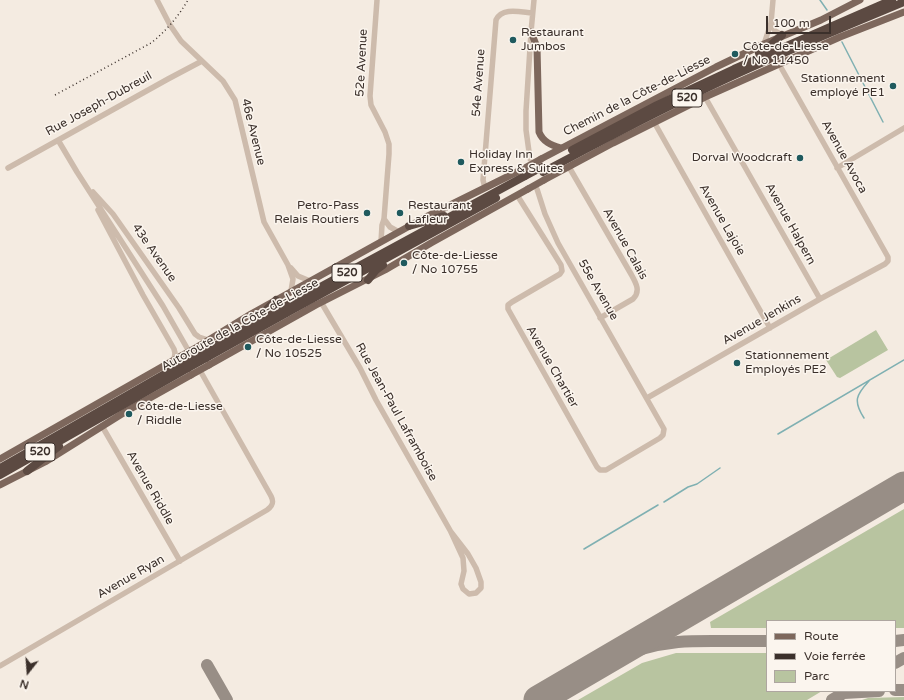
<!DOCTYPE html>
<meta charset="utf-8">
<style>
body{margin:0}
#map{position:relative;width:904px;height:700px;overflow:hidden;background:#f4ebe1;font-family:"Varela Round",sans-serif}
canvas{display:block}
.legend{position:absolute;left:766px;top:620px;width:130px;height:72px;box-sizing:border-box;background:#fbf5ee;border:1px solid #aea6a0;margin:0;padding:5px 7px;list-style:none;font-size:12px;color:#3b302b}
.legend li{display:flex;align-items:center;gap:8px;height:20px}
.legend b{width:20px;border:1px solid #aea6a0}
.north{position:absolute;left:8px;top:652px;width:40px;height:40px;-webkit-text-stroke:3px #fbf5ee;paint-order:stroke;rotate:197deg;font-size:11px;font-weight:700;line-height:16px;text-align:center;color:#3b302b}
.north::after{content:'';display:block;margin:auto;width:14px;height:18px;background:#3b302b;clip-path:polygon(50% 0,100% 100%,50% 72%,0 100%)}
.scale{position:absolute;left:766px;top:16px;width:65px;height:18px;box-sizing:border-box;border:2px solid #3b302b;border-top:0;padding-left:5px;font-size:12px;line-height:14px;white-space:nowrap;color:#3b302b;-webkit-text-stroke:3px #fbf5ee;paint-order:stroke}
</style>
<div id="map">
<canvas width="904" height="700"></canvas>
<ul class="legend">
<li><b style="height:5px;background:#7d675c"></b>Route</li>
<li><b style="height:5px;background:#3b302b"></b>Voie ferrée</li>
<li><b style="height:11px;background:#b8c4a0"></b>Parc</li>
</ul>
<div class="north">N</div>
<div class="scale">100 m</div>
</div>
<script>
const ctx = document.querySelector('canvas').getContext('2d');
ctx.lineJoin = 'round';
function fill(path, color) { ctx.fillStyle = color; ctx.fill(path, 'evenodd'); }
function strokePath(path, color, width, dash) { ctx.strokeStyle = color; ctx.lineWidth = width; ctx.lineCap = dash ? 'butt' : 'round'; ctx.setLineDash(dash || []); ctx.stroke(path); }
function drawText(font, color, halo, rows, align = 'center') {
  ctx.font = font + ' "Varela Round",sans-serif'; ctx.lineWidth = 3; ctx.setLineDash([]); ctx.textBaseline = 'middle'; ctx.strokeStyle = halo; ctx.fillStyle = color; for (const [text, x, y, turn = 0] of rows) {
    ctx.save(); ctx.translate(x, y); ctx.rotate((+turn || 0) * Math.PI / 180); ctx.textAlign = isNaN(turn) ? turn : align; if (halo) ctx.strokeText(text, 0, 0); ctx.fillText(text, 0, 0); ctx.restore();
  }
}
const green = new Path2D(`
 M876 330 888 350 840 378 837 377 826 360Z
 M904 509V628H895V621H767V628H711L710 622Z
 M676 653H767V691H822L807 700H578L642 663Z
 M904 697V700H862L868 698Z`);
const stream = new Path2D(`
 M820 0 827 10
 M842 42 883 122
 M864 418C853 401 856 395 869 381
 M778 434 904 360
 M664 502 688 487 697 484 720 468
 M584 549 658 505`);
const taxiway = new Path2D(`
 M895 641 904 640
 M895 663 904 658
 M207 665 227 700
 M895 690H904
 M844 693 879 691
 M549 700C585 668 630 647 678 642 689 641 701 641 712 641 730 641 749 641 767 641
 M832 700 847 691`);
const runway = new Path2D(`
 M538 700 904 486`);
const minor = new Path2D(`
 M157 0 170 25 181 41 223 81 235 100 264 222 288 265 293 279 291 291
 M377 0 370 96 371 105 385 132 389 144V154L384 219 382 225 381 242
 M771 23 775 31 782 35
 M764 44 771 23 773 0
 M705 97 820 299
 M654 122 770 328
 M58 140 77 172 163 306 187 348
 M530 159 526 130V111L531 32 534 0
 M569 167 631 274C636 283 641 291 633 299L600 318
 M8 168 168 79 202 61
 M837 168 904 128
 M485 188 483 180 496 20C502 7 520 12 532 13
 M93 192 113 214 179 308 195 334 199 337 208 340
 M517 195 561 265 562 271 560 274 512 302 508 305V309L597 467 600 470H606L660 438 663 435 664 429 558 243 545 214 537 189
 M98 210 143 295 174 349 175 353 174 360
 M384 219 390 227 399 232
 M291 268 298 276 310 281
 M321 302 360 368 376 400 451 532 463 558 464 571 461 584 463 589 469 594 476 593 481 588V582L476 568 468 554 451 532
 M647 398 820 299 885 264 888 261V257L779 64
 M102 426 180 561
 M0 666 267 510C273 506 274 502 271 496L202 374`);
const major = new Path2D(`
 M531 32 537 47 539 132C543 142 551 145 561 148
 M541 159 716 67 764 44 821 20 860 0
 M544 180 613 143 705 97 840 37 904 12
 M199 346 251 314 424 218 523 169
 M209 365 316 305 385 270 431 243 528 189
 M0 459 181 356
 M0 485 45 462 125 412 191 375`);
const highway = new Path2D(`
 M759 53 771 45 782 35
 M572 150 657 105 734 69 892 0
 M543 172C594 145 646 117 699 92 766 59 835 31 904 2
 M409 226 444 216
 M368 280 376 270 383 265
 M258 317 263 313 276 300
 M202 353 289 304 525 176
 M206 358 292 310 496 198
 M0 468 184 363
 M27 471 59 446
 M0 475 188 368`);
const rail = new Path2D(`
 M55 95 151 43C166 31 178 17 188 0`);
const majorBridge = new Path2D(`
 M523 169 541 159
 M528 189 544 180
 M181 356 199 346
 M191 375 209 365`);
const highwayBridge = new Path2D(`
 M525 176 542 167
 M184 363 202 353
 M188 368 206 358`);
const markers = [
 [513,40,4,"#1f5a5e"],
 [735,54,4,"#1f5a5e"],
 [893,86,4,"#1f5a5e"],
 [800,158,4,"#1f5a5e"],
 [461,162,4,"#1f5a5e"],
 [367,213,4,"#1f5a5e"],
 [400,213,4,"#1f5a5e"],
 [404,263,4,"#1f5a5e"],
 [248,347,4,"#1f5a5e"],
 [737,363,4,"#1f5a5e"],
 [129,414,4,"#1f5a5e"]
];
const shields = [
 [687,98,30],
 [347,273,30],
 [40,452,30]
];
const shieldNames = [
 ["520",687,98],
 ["520",347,273],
 ["520",40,452]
];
const poiNames = [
 ["Restaurant",521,33],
 ["Jumbos",521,47],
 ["Côte-de-Liesse",743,47],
 ["/ No 11450",743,61],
 ["Stationnement",885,79,"right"],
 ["employé PE1",885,93,"right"],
 ["Holiday Inn",469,155],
 ["Express & Suites",469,169],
 ["Dorval Woodcraft",792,158,"right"],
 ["Petro-Pass",359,206,"right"],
 ["Relais Routiers",359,220,"right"],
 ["Restaurant",408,206],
 ["Lafleur",408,220],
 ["Côte-de-Liesse",412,256],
 ["/ No 10755",412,270],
 ["Côte-de-Liesse",256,340],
 ["/ No 10525",256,354],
 ["Stationnement",745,356],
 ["Employés PE2",745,370],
 ["Côte-de-Liesse",137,407],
 ["/ Riddle",137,421]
];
const streetNames = [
 ["52e Avenue",362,63,-87],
 ["54e Avenue",479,83,-86],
 ["Chemin de la Côte-de-Liesse",637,96,-27],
 ["Rue Joseph-Dubreuil",99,104,-29],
 ["46e Avenue",253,132,76],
 ["Avenue Avoca",844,157,61],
 ["Avenue Lajoie",722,220,60],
 ["Avenue Halpern",790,224,61],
 ["Avenue Calais",625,244,61],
 ["43e Avenue",154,253,55],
 ["55e Avenue",598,290,60],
 ["Avenue Jenkins",762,320,-30],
 ["Autoroute de la Côte-de-Liesse",240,325,-29],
 ["Avenue Chartier",552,367,60],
 ["Rue Jean-Paul Laframboise",396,412,61],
 ["Avenue Riddle",150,488,60],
 ["Avenue Ryan",131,577,-30]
];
fill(green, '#b8c4a0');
strokePath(stream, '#7fb0b2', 1.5);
strokePath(taxiway, '#988e86', 12);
strokePath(runway, '#988e86', 29);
strokePath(minor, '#cdbbac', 5.5);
strokePath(major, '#7d675c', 7);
strokePath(highway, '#5c4a42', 8);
strokePath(rail, '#3b302b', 1.5, [1, 3]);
strokePath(majorBridge, '#7d675c', 7);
strokePath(highwayBridge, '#5c4a42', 8);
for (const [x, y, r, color] of markers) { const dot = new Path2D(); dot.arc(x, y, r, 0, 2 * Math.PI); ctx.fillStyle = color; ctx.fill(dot); strokePath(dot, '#fbf5ee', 1.5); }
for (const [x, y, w] of shields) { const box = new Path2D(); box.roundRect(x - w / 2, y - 9, w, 18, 3); ctx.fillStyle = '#fbf5ee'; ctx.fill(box); strokePath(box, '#3b302b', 1); }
drawText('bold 11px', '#3b302b', null, shieldNames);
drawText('12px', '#3b302b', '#fbf5ee', poiNames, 'left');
drawText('12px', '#3b302b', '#fbf5ee', streetNames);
</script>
